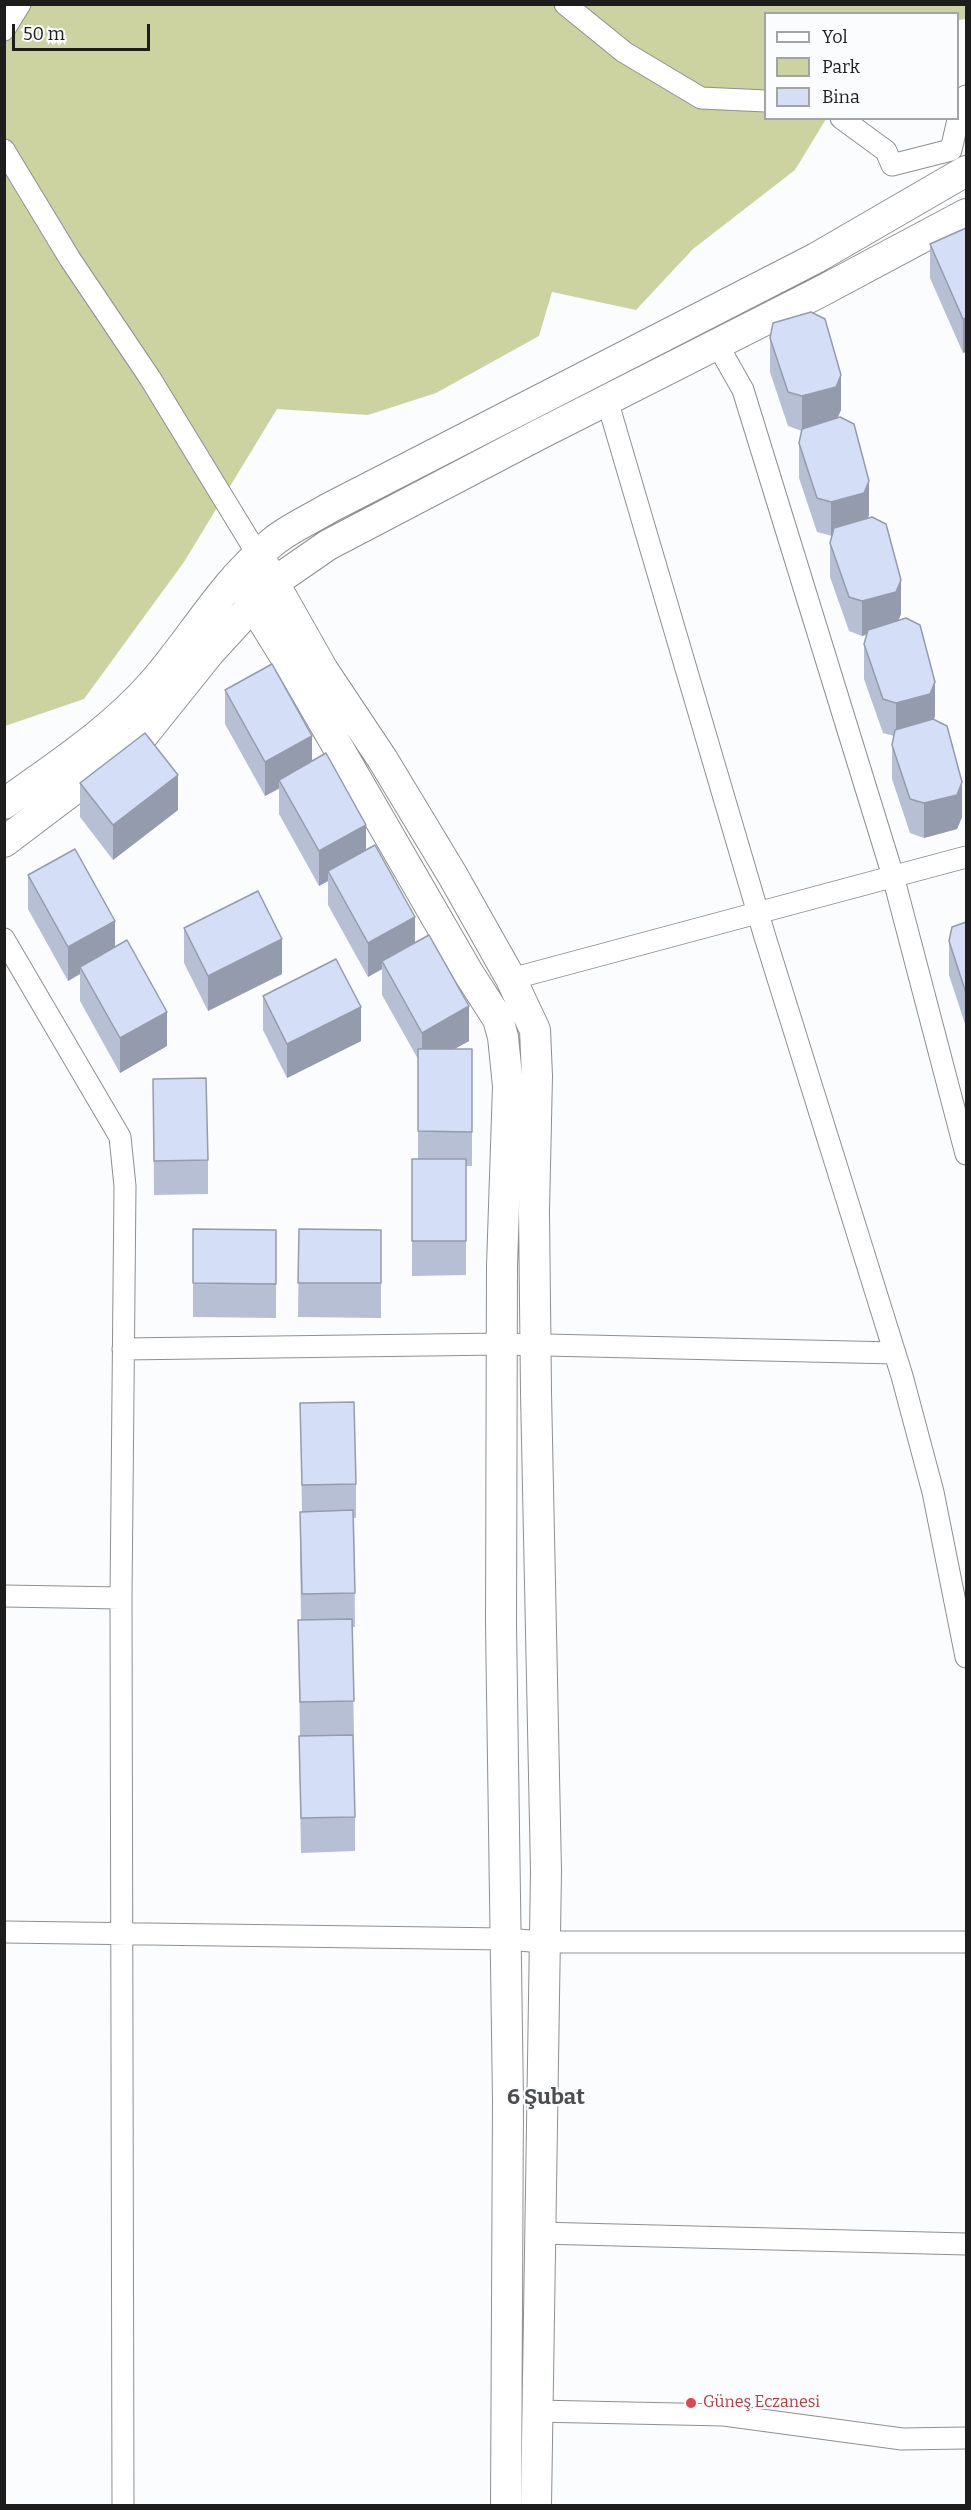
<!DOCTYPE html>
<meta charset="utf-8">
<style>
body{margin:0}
#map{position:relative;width:971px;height:2510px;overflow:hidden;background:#fafcfe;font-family:Bitter,serif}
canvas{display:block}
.frame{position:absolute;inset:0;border:6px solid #1d1d1e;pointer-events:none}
.legend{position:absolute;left:764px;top:12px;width:195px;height:108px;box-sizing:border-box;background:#fafcfe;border:2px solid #a2a3a4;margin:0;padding:8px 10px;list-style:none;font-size:18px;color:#1d1d1e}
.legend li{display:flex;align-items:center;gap:12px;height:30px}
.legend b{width:30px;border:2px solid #a2a3a4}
.scale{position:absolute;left:12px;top:24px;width:138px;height:27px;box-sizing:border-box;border:3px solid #1d1d1e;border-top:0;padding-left:8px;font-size:18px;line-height:21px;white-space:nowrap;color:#1d1d1e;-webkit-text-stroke:4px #fafcfe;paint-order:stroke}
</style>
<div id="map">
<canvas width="971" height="2510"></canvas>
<div class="frame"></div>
<ul class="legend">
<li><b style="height:8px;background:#fff"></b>Yol</li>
<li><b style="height:16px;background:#ccd3a0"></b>Park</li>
<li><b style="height:16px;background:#d4def6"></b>Bina</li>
</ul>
<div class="scale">50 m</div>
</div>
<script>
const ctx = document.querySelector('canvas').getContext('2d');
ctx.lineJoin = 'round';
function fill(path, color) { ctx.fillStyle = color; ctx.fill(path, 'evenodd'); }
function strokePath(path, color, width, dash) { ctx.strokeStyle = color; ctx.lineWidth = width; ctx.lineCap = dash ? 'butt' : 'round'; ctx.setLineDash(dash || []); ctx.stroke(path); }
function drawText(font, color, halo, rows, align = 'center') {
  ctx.font = font + ' Bitter,serif'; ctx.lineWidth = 4.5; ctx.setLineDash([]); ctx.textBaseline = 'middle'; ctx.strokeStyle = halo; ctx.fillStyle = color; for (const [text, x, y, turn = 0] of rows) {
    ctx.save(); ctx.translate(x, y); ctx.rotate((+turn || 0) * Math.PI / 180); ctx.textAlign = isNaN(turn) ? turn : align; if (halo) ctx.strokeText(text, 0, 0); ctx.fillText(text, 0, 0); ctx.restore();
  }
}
const green = new Path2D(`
 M966 4V19L958 20V14H766V118L826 119 795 170 693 249 636 310 552 292 539 336 436 393 368 415 277 409 184 562 84 699 5 726 4 5Z`);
const street = new Path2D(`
 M565 4 624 52 701 98 766 101
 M4 30 20 4
 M841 118 886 151 892 165 951 150 963 98 966 96
 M4 150 70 259 150 378 258 555
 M717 344 743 390 893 876 966 1154
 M607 400 765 937 902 1376 933 1492 966 1657
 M4 939 120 1137 125 1186 121 1598 123 2506
 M511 979 966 857
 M123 1349 502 1344 895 1353
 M4 1596 121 1598
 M4 1932 505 1939 544 1942H966
 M539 2233 966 2244
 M536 2411 724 2415 902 2439 966 2438`);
const secondary = new Path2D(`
 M258 555 323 670 383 760 453 876 511 979 535 1030 537 1076 534 1211 536 1392 546 1871 536 2506
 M236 577 291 666 469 974 498 1019 503 1037 508 1086 502 1266 501 1624 508 2101 506 2506
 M4 804C56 766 111 731 153 683 194 636 224 580 274 541 290 528 311 519 329 508L816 258 966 171
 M4 842 140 739 209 653 273 583 328 545 538 435 818 293 966 214`);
const wall = new Path2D(`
 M966 228 963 353 930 278V244Z
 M770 338 841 410 837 418 869 515 868 518 901 614 898 621 935 716 934 719 962 817 957 829 924 838 910 833 892 779V745L894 736 883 733 864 679V644L867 634 862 636 849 631 830 577V543L832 536 817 532 799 478V443L802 431 788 426 770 372Z
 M225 690 312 761 366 850 415 942 469 1041 454 1049H472V1166H466V1275L412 1276V1159H418V1059L382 995V969L368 977 328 905V881L319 886 279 814V789L265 796 225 724Z
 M80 783 178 810 113 860 80 817Z
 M28 875 115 947 167 1046 120 1073 80 1001V974L68 981 28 909Z
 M966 922V1027L949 975V941Z
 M184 928 282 974 208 1011 184 963Z
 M263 996 361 1041 287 1078 263 1030Z
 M153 1079 208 1160V1194L154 1195Z
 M193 1229 276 1230V1318L193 1317Z
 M299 1229 381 1230V1318L298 1317Z
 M300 1403 356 1484V1518H354L355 1627H352L354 1735 300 1736 298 1620H301L300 1546V1512H302Z
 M299 1736 355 1817V1851L301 1853Z`);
const shadedWall = new Path2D(`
 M966 318V352L963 353V319Z
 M841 375V410L836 421 802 431V396Z
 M869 481V515L864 527 831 536V502Z
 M901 580V614L896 626 862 636V601Z
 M935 682V716L930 728 896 737V703Z
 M312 736V770L279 780V788L265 796V762Z
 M178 775V810L113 860V825Z
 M962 782V817L957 829 924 838V803Z
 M366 825V860L328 871V881L319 886V851Z
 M415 917V951L382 961V969L368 977V943Z
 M115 921V955L80 967V974L68 981V947Z
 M282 939V974L208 1011V976Z
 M469 1006V1041L422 1067V1033Z
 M361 1007V1041L287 1078V1044Z
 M167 1012V1046L120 1073V1038Z`);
const building = new Path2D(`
 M966 228V318L963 319 930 244Z
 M811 312 825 319 841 375 836 387 802 396 788 392 770 338 773 323Z
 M840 417 854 424 869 481 864 493 831 502 817 498 799 443 802 429Z
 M872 517 886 524 901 580 896 592 862 601 849 597 830 543 834 528Z
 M906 618 920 625 935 682 930 694 896 703 883 699 864 644 868 630Z
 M272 664 312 736 265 762 225 690Z
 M933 719 947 726 962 782 957 795 924 803 910 799 892 745 895 730Z
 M145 733 178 775 113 825 80 783Z
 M326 753 366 825 319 851 279 780Z
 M375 845 415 917 368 943 328 871Z
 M75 849 115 921 68 947 28 875Z
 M258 891 282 939 208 976 184 928Z
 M966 922V993L949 941 952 927Z
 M429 935 469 1006 422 1033 382 961Z
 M127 940 167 1012 120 1038 80 967Z
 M336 959 361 1007 287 1044 263 996Z
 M418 1049H472V1132L418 1131Z
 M206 1078 208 1160 154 1161 153 1079Z
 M412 1159H466V1241H412Z
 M193 1229 276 1230V1284L193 1283Z
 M299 1229 381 1230V1283H298Z
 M354 1402 356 1484 302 1485 300 1403Z
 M353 1510 355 1593 302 1594 300 1512Z
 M352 1619 354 1701 300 1702 298 1620Z
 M353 1735 355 1817 301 1818 299 1736Z`);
const markers = [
 [691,2403,6,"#e0444e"]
];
const healthNames = [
 ["Güneş Eczanesi",703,2403]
];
const districtNames = [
 ["6 Şubat",546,2098]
];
fill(green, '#ccd3a0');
strokePath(street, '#8e8f91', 23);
strokePath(secondary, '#8e8f91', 32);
strokePath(street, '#fff', 21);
strokePath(secondary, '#fff', 30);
fill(wall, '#b6bfd4');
fill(shadedWall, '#949bac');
fill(building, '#d4def6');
strokePath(building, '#949bac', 1.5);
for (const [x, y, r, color] of markers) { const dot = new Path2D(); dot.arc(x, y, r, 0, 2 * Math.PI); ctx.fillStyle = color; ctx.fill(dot); strokePath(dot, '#fafcfe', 2); }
drawText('16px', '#be3a42', '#fafcfe', healthNames, 'left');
drawText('bold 22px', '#4c4d4f', '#fafcfe', districtNames);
</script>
